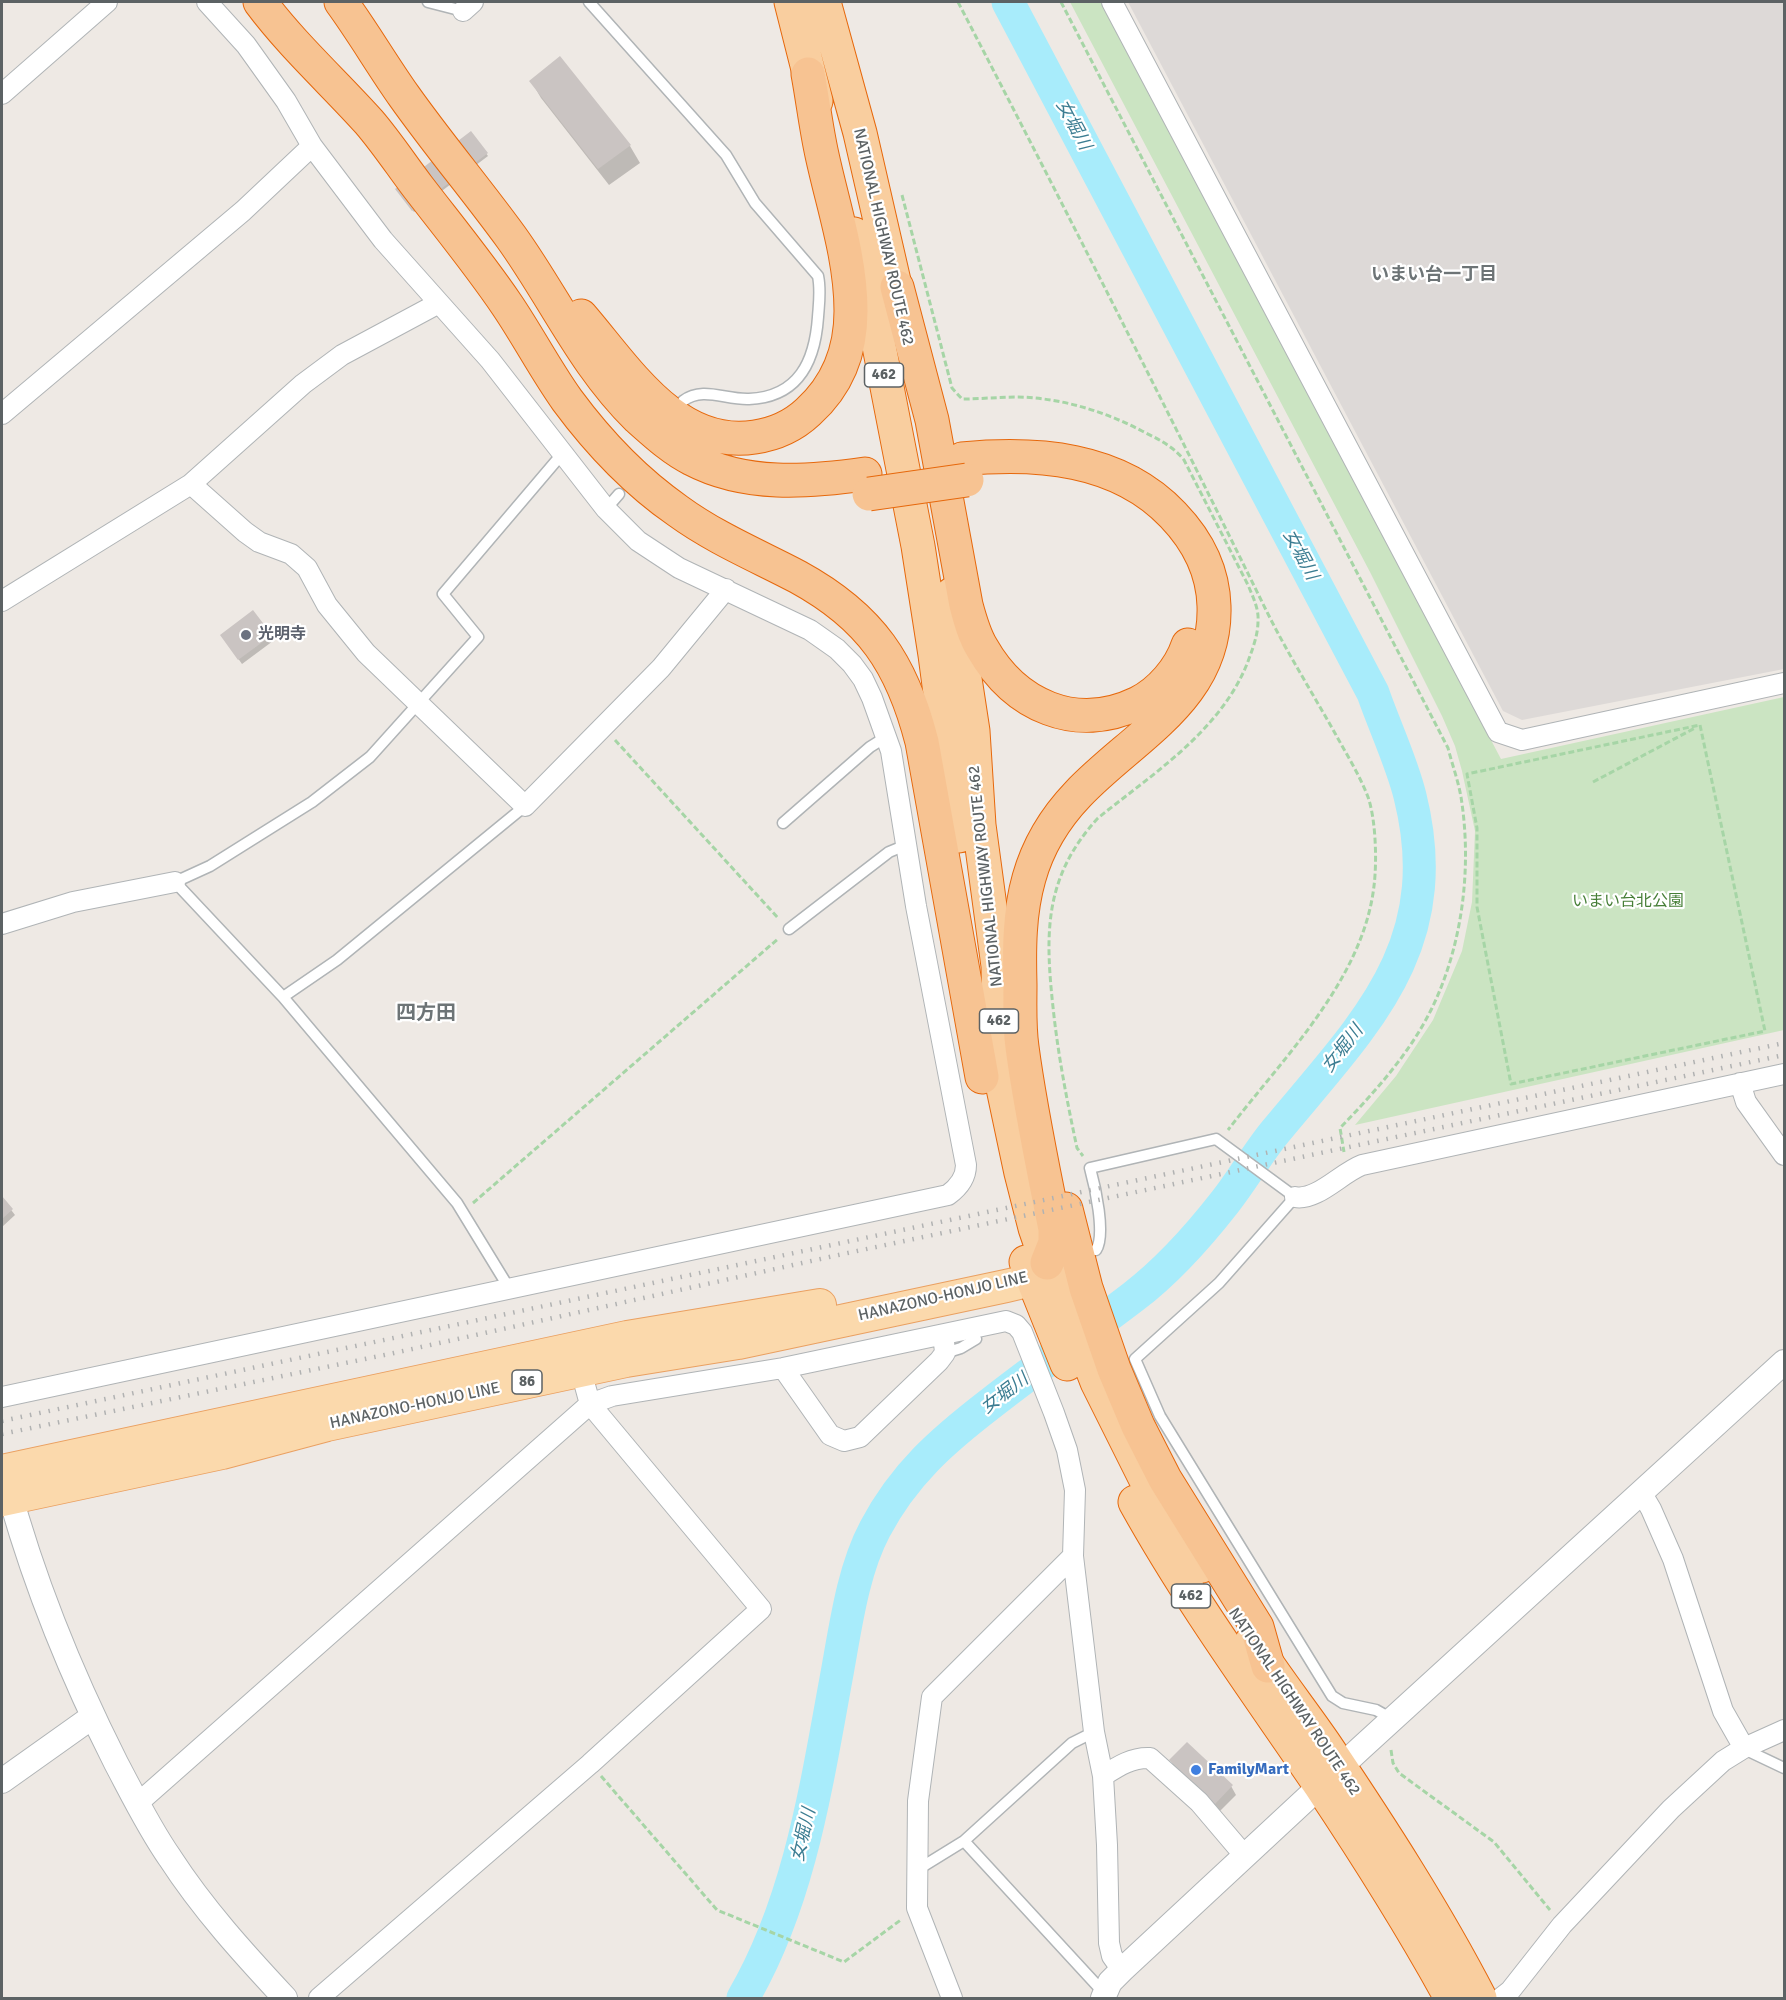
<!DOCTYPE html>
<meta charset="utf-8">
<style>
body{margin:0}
#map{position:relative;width:1786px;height:2000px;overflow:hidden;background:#eee9e4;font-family:Signika,sans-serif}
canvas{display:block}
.frame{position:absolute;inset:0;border:3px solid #5c6264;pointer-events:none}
</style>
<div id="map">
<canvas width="1786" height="2000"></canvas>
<div class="frame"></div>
</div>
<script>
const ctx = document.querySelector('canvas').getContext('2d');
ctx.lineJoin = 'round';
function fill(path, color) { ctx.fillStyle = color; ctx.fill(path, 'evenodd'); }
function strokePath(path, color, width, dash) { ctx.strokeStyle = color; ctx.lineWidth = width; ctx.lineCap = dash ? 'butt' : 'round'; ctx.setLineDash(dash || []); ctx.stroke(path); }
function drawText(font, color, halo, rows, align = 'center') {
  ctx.font = font + ' Signika,"Noto Sans JP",sans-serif'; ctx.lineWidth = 4.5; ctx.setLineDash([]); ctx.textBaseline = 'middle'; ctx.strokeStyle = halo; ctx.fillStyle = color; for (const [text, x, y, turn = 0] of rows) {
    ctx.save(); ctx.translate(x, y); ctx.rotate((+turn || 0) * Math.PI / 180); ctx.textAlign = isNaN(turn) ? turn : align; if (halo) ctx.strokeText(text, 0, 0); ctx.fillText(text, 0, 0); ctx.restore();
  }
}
const industrial = new Path2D(`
 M1128 2H1784V669L1522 720 1503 711Z`);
const green = new Path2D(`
 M1070 2H1101L1501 759 1784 697V1030L1355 1125 1396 1076 1433 1020 1462 951 1472 902 1475 831 1462 771 1455 746 1442 716 1370 572Z`);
const shadow = new Path2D(`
 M531 81 630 146 640 163 609 185 541 98Z
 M471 133 488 156 414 212 397 190Z
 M271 636 273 641 242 664 225 640Z
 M2 1198 15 1215 2 1227Z
 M1171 1760 1231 1786 1236 1795 1220 1811 1175 1769Z`);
const river = new Path2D(`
 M743 1998C799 1902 816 1788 836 1679 845 1631 852 1572 875 1529 904 1474 942 1441 990 1404 1037 1367 1086 1333 1133 1297 1166 1272 1200 1234 1225 1202 1243 1179 1257 1154 1275 1132 1363 1025 1448 948 1410 796 1402 763 1384 725 1373 693L1008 2`);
const building = new Path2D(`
 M560 56 631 145 598 169 529 81Z
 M471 131 488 153 412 211 395 189Z
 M253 610 272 635 238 660 220 635Z
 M2 1196 13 1209 2 1219Z
 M1187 1742 1233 1785 1215 1804 1169 1760Z`);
const path = new Path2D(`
 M958 2C1063 204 1166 407 1267 612 1288 654 1313 694 1336 735 1347 755 1360 776 1368 797 1376 820 1377 862 1374 886 1363 980 1283 1058 1228 1130
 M1061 2 1448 748C1452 764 1458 780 1461 797 1472 866 1463 944 1432 1008 1410 1053 1375 1092 1340 1128L1344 1152
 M902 195 952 388 962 399C980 399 999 397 1018 397 1061 398 1104 411 1142 431 1158 439 1173 446 1184 460L1248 585C1253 597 1259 609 1258 621 1258 633 1254 645 1250 656 1225 728 1155 772 1098 818 1044 877 1045 933 1053 1007 1058 1055 1067 1101 1077 1148L1083 1156
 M1700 725 1765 1031 1511 1084 1477 907V828L1467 774Z
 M615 740 779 919
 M1593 782 1695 728
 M473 1203 779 938
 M1391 1750 1393 1763 1399 1773 1494 1842 1550 1910
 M601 1776 717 1910 844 1962 902 1919`);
const service = new Path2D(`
 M428 2 463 11
 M589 2 726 155 755 203 818 276C821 290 819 303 818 317 815 361 799 397 749 399 725 400 703 386 683 401
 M606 509 619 494
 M783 823 870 747 886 737
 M789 929 889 852 906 845
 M283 997 337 960 525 806
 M1096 1250C1106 1235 1095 1186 1090 1168L1216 1139 1295 1197 1219 1283 1135 1359 1160 1416 1332 1696 1343 1703 1376 1710 1392 1719
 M509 1288 457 1203 283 997 175 882 210 866 312 802 370 757 478 637 443 594 562 454
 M945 1353 961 1348 976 1339
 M1744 1749 1784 1768
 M964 1841 1104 1993
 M917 1870 964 1841 1072 1743 1094 1732`);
const minor = new Path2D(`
 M1112 2 1498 732 1522 740 1784 683
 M463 11 473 2
 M2 94 107 2
 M2 414 243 211 312 146
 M191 484 303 384 342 355 439 303
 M2 601 191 484 245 532 259 542 291 554 307 568 327 605 366 653 525 806 661 668 726 589
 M2 924 73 902 175 882
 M1740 1083 1746 1102 1784 1155
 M1295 1197C1317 1201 1341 1173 1362 1165L1784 1074
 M783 1368 830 1435 844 1441 860 1437 939 1361 945 1353 944 1342
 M2 1397 948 1195C959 1187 966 1178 966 1165L916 906 891 751 872 698 863 679 852 664 837 649 810 630 679 568 638 541 606 509 490 360 383 240 312 146 286 101 246 45 207 2
 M1641 1492 1651 1509 1673 1559 1723 1711 1744 1748
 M1103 1776C1117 1767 1132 1757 1150 1758L1199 1802 1244 1855
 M137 1804 590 1404 612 1396 783 1368 1006 1321 1016 1325 1022 1332 1054 1413 1067 1450 1075 1490 1073 1556 1094 1732 1103 1776 1107 1845 1109 1943 1112 1956 1122 1970
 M319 1998 590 1764 761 1609 590 1404 581 1371
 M952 1998 917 1908 918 1801 932 1697 1073 1556
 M1501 1998 1510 1991 1562 1925 1671 1809 1723 1761 1744 1748 1784 1730`);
const tertiary = new Path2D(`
 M7 1484C33 1580 71 1674 116 1763 133 1795 149 1828 170 1858 203 1909 244 1954 285 1998
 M2 1781 92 1717
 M1103 1998 1110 1982 1122 1970 1361 1748 1784 1362`);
const primary = new Path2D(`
 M2 1471 627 1337 820 1305
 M2 1500 222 1453 327 1425 626 1361 738 1343 1006 1286 1032 1280 1047 1263`);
const trunk = new Path2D(`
 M791 2 816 101
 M824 2 860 133 902 316
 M854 234 863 264 918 546 935 655 959 836
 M952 594 973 731 979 825 998 966 1000 1074 1021 1173 1035 1228 1047 1263 1066 1302 1097 1382 1145 1478 1173 1524 1202 1566
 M1026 1262 1067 1364
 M1135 1502C1190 1601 1256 1691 1320 1785 1366 1854 1411 1925 1451 1998
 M1252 1641C1275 1677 1302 1711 1326 1746 1381 1828 1435 1911 1480 1998`);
const motorway = new Path2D(`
 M260 2C292 45 333 82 369 122 387 143 402 166 418 187 448 226 480 265 507 305 528 336 545 369 567 400 598 442 635 481 678 511 715 538 758 556 798 577 871 617 902 664 922 742L982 1077
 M341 2C363 32 382 65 404 96 438 144 476 189 511 237 555 298 583 364 638 418 655 433 672 449 692 459 745 487 808 482 865 474
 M897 287 932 420 966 605C970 620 974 635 982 648 1015 706 1076 733 1138 703 1160 692 1180 669 1188 645
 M581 316C626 368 676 450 755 437 775 434 793 426 808 412 838 385 851 351 851 311 851 258 833 206 822 155 816 128 813 101 808 74
 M962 459C1036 452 1118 457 1173 515 1197 540 1213 570 1214 606 1217 698 1133 736 1078 794 1055 818 1038 846 1029 878 1019 913 1019 949 1020 985 1020 1005 1019 1026 1022 1047 1030 1108 1043 1168 1055 1229V1243L1047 1263
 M1066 1209 1086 1288 1114 1369 1138 1426 1165 1479 1257 1627 1268 1666`);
const rail = new Path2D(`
 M2 1421 1784 1043
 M2 1434 394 1353 843 1254 1784 1055`);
const motorwayBridge = new Path2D(`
 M869 494 967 480`);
const markers = [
 [246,635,6,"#6b7280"],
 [1196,1770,6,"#3f7fe0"]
];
const shields = [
 [884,375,39],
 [999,1021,39],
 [527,1382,30],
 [1191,1596,39]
];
const shieldNames = [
 ["462",884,375],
 ["462",999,1021],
 ["86",527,1382],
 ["462",1191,1596]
];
const streetNames = [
 ["NATIONAL HIGHWAY ROUTE 462",883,237,77],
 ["NATIONAL HIGHWAY ROUTE 462",986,876,-96],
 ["HANAZONO-HONJO LINE",943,1297,-13],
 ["HANAZONO-HONJO LINE",415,1406,-12],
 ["NATIONAL HIGHWAY ROUTE 462",1294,1702,56]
];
const worshipNames = [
 ["光明寺",258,635]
];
const parkNames = [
 ["いまい台北公園",1628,902]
];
const shopNames = [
 ["FamilyMart",1208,1770]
];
const waterNames = [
 ["女堀川",1073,125,62],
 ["女堀川",1300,555,62],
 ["女堀川",1343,1049,-52],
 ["女堀川",1005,1394,-37],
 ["女堀川",804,1835,-77]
];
const neighbourhoodNames = [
 ["いまい台一丁目",1434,275]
];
const quarterNames = [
 ["四方田",426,1014]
];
fill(industrial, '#ddd9d7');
fill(green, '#cbe4c2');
fill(shadow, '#0003');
strokePath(river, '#a8ecfb', 33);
fill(building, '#cac4c2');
strokePath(service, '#b0b4b6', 13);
strokePath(minor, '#b0b4b6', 22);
strokePath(tertiary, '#b0b4b6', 26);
strokePath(primary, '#eaa061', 34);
strokePath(trunk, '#e6680c', 35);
strokePath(motorway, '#e6680c', 35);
strokePath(path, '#a6d5a6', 3, [6, 3]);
strokePath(service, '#fff', 10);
strokePath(minor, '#fff', 20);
strokePath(tertiary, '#fff', 24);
strokePath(primary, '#fbd9ac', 32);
strokePath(trunk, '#f9ce9f', 33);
strokePath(motorway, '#f7c392', 33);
strokePath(rail, '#b1b2b2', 4.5, [1.5, 8]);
strokePath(motorwayBridge, '#e6680c', 35, []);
strokePath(motorwayBridge, '#f7c392', 33);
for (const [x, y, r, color] of markers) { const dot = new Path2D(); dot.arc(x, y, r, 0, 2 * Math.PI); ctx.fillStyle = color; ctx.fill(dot); strokePath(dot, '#fff', 2); }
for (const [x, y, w] of shields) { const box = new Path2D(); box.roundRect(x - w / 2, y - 12, w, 24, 4.5); ctx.fillStyle = '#fff'; ctx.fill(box); strokePath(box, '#5c6264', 1.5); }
drawText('bold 15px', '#5c6264', null, shieldNames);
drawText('16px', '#5c6264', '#fff', streetNames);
drawText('bold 16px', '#5b616d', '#fff', worshipNames, 'left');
drawText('16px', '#477f38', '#fff', parkNames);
drawText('bold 16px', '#366cbe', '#fff', shopNames, 'left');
drawText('italic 18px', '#3c7d92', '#fff', waterNames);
drawText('bold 18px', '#6d7476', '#fff', neighbourhoodNames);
drawText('bold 20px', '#6d7476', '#fff', quarterNames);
</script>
